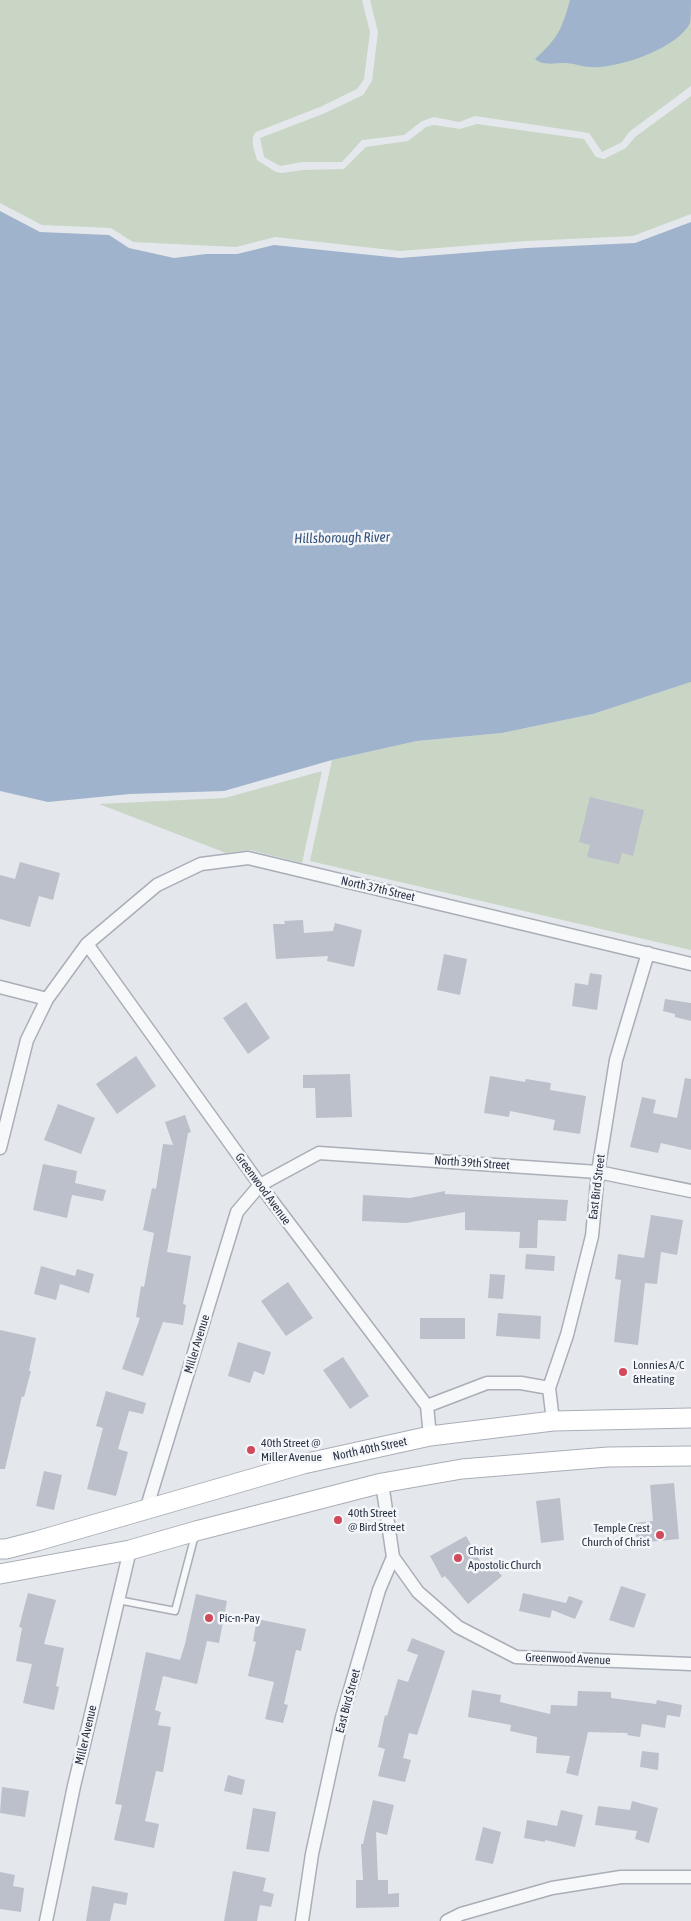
<!DOCTYPE html>
<style>
body{margin:0}
canvas{display:block;background:#e4e7ec}
</style>
<canvas width="691" height="1921"></canvas>
<script>
const ctx = document.querySelector('canvas').getContext('2d');
ctx.lineJoin = 'round';
function fill(path, color) { ctx.fillStyle = color; ctx.fill(path, 'evenodd'); }
function strokePath(path, color, width, dash) { ctx.strokeStyle = color; ctx.lineWidth = width; ctx.lineCap = dash ? 'butt' : 'round'; ctx.setLineDash(dash || []); ctx.stroke(path); }
function drawText(font, color, halo, rows, align = 'center') {
  ctx.font = font + ' "Asap Condensed",sans-serif'; ctx.lineWidth = 5; ctx.setLineDash([]); ctx.textBaseline = 'middle'; ctx.strokeStyle = halo; ctx.fillStyle = color; for (const [text, x, y, turn = 0] of rows) {
    ctx.save(); ctx.translate(x, y); ctx.rotate((+turn || 0) * Math.PI / 180); ctx.textAlign = isNaN(turn) ? turn : align; if (halo) ctx.strokeText(text, 0, 0); ctx.fillText(text, 0, 0); ctx.restore();
  }
}
const green = new Path2D(`
 M0 0H362L370 32 364 79 357 89 320 107 256 132C249 139 255 151 257 160L276 172 282 173 303 170 344 169 366 147 408 141 426 127 434 125 460 129 477 124 584 139 596 157 604 159 626 148 635 137 691 96V214L633 236 526 241 400 251 275 237 236 247 133 242 111 228 42 225 0 203Z
 M370 0H691V86L629 132 622 142 602 152 589 133 475 116 459 122 434 117 422 121 404 135 362 140 342 162H302L280 166 264 157 260 138 323 114 363 95 372 81 378 32Z
 M691 682V950L310 861 332 760 417 741 502 733 593 714Z
 M322 771 302 863 250 850 226 853 99 804 225 798Z`);
const water = new Path2D(`
 M570 0H691C691 7 691 17 690 23 678 48 618 69 591 67 582 67 574 63 565 63 554 63 543 66 535 59 558 38 562 29 570 0Z
 M0 211 40 232 109 235 129 248 174 258 206 254H237L274 245 400 258 527 248 635 243 691 222V682L593 714 502 733 417 741 332 760 224 791 130 794 48 802 0 791Z`);
const building = new Path2D(`
 M590 797 644 810 633 856 622 853 619 864 587 857 590 845 579 842Z
 M20 862 60 873 53 900 39 896 30 927 0 919V875L15 879Z
 M303 920 304 933 333 931 335 923 362 930 354 967 327 961 328 956 276 959 273 924H285L284 921Z
 M444 954 467 959 460 995 437 990Z
 M590 973 602 975 597 1010 572 1006 575 983 588 985Z
 M665 999 691 1003V1021L675 1017V1014L663 1011Z
 M246 1002 270 1038 248 1054 223 1018Z
 M136 1056 156 1086 117 1114 96 1084Z
 M350 1074 352 1117 316 1118 315 1088H303V1075Z
 M490 1076 525 1082 526 1079 551 1083 550 1090 586 1096 580 1134 553 1130 555 1120 510 1111 509 1117 484 1113Z
 M685 1078 691 1079V1150L661 1143 658 1153 630 1147 642 1097 656 1100 653 1113 677 1118Z
 M58 1104 95 1118 81 1154 44 1140Z
 M185 1115 191 1132 188 1133 167 1252 191 1256 183 1304 186 1305 183 1325 163 1322 143 1376 122 1369 140 1318 136 1317 141 1286 144 1287 154 1233 143 1230 152 1188 156 1189 163 1144 173 1145 165 1122Z
 M43 1164 77 1171 75 1183 106 1190 103 1201 72 1195 67 1218 33 1210Z
 M445 1191V1194L568 1200 566 1221 538 1220 537 1248H519L520 1232 465 1230V1212L406 1223 362 1221 363 1195 410 1198Z
 M651 1215 683 1220 677 1255 661 1252 657 1284 645 1283 638 1345 614 1342 621 1280 615 1279 618 1254 644 1258Z
 M526 1254 555 1256 554 1271 525 1269Z
 M41 1266 75 1276 77 1269 94 1274 89 1293 60 1284 56 1300 34 1294Z
 M490 1274 505 1275 503 1299 488 1298Z
 M288 1282 313 1318 286 1336 261 1301Z
 M498 1313 541 1316 540 1339 496 1336Z
 M420 1318H465V1339H420Z
 M0 1330 36 1338 29 1371H31L24 1397 22 1396 5 1469H0Z
 M238 1342 271 1352 264 1375 254 1371 250 1383 228 1376Z
 M343 1357 369 1396 350 1409 323 1370Z
 M106 1391 146 1403 143 1414 129 1411 118 1449 128 1452 116 1496 87 1489 103 1428 96 1426Z
 M44 1471 62 1475 54 1510 36 1506Z
 M674 1483 679 1539 637 1543 635 1523 653 1521 650 1485Z
 M560 1498 564 1540 541 1543 536 1501Z
 M466 1536 483 1566 489 1561 502 1576 468 1604 445 1576 442 1578 430 1556Z
 M621 1586 646 1594 634 1628 609 1620Z
 M28 1593 56 1600 44 1644 64 1648 56 1686 59 1687 54 1710 23 1703 32 1664 16 1661 22 1628 19 1627Z
 M523 1593 566 1603 569 1596 583 1601 575 1619 552 1610 550 1618 519 1611Z
 M196 1594 227 1601 219 1643 207 1641 197 1684 163 1676 155 1710 161 1712 158 1725 171 1727 163 1772 156 1771 145 1821 159 1824 154 1848 114 1840 122 1805 115 1804 146 1652 180 1660 185 1644Z
 M257 1619 306 1629 301 1651 296 1650 284 1704 288 1705 283 1723 265 1719 274 1682 248 1676 256 1642 253 1641Z
 M412 1638 445 1651 417 1735 409 1733 403 1758 411 1760 405 1782 378 1776 385 1749 378 1747 385 1715 387 1716 398 1679 408 1682 418 1655 407 1651Z
 M472 1690 501 1695 500 1702 550 1714 551 1705 577 1706 578 1691 611 1692V1698L656 1704 657 1700 682 1705 680 1717 667 1715 665 1728 642 1724 640 1737 627 1735 628 1733 588 1732 578 1776 566 1773 570 1756 536 1753 537 1737 510 1731 511 1725 468 1717Z
 M642 1751 659 1753 658 1770 640 1767Z
 M228 1775 245 1780 242 1795 224 1791Z
 M2 1787 29 1791 25 1817 0 1813Z
 M373 1800 394 1805 387 1835 376 1832 378 1880H388V1894L399 1893V1907L356 1908V1880H363L361 1844H363Z
 M632 1801 658 1808 649 1843 635 1839 637 1831 595 1825 598 1806 630 1810Z
 M253 1808 276 1812 269 1852 246 1849Z
 M561 1810 583 1815 575 1847 545 1840V1842L524 1838 527 1820 557 1826Z
 M483 1827 501 1832 493 1864 475 1860Z
 M233 1871 266 1878 263 1891 274 1894 271 1907 260 1905 257 1921H224Z
 M0 1872 15 1875 13 1886 24 1888 21 1912 0 1909Z
 M92 1886 128 1893 126 1905 114 1903 110 1921H86Z`);
const lane = new Path2D(`
 M118 1600 175 1611 195 1535`);
const street = new Path2D(`
 M87 944 260 1185 427 1406 430 1436
 M0 987 47 999
 M0 1148 27 1040 47 999 87 944 157 885 201 864 248 858 691 964
 M427 1406 487 1383H521L549 1388
 M553 1421 549 1388 567 1335 592 1236 598 1172 616 1060 648 953
 M146 1510 237 1212 260 1185 319 1153 598 1172 691 1191
 M393 1557 418 1592 458 1627 516 1657 691 1664
 M46 1921 74 1786 130 1550
 M302 1921 312 1854 342 1717 379 1590 393 1557 382 1483
 M447 1921 461 1914 552 1888 621 1877H691`);
const secondary = new Path2D(`
 M0 1549H6L37 1541 303 1464 430 1436 553 1421 691 1418
 M0 1574 130 1550 196 1531 382 1483 462 1469 608 1457 691 1456`);
const markers = [
 [623,1372,5,"#d1495b"],
 [251,1450,5,"#d1495b"],
 [338,1520,5,"#d1495b"],
 [660,1535,5,"#d1495b"],
 [458,1558,5,"#d1495b"],
 [209,1618,5,"#d1495b"]
];
const streetNames = [
 ["North 37th Street",378,889,13],
 ["North 39th Street",472,1163,4],
 ["East Bird Street",597,1187,-83],
 ["Greenwood Avenue",263,1189,54],
 ["Miller Avenue",197,1344,-73],
 ["North 40th Street",370,1449,-12],
 ["Greenwood Avenue",568,1659,2],
 ["East Bird Street",348,1701,-75],
 ["Miller Avenue",86,1735,-77]
];
const poiNames = [
 ["Lonnies A/C",633,1365],
 ["&Heating",633,1379],
 ["40th Street @",261,1443],
 ["Miller Avenue",261,1457],
 ["40th Street",348,1513],
 ["@ Bird Street",348,1527],
 ["Temple Crest",650,1528,"right"],
 ["Church of Christ",650,1542,"right"],
 ["Christ",468,1551],
 ["Apostolic Church",468,1565],
 ["Pic-n-Pay",219,1618]
];
const waterNames = [
 ["Hillsborough River",342,538,-1]
];
fill(green, '#c9d6c5');
fill(water, '#9fb4cc');
fill(building, '#bbc0ca');
strokePath(lane, '#a9aeb7', 9);
strokePath(street, '#a9aeb7', 15);
strokePath(secondary, '#a9aeb7', 21);
strokePath(lane, '#f7f8fa', 6);
strokePath(street, '#f7f8fa', 12);
strokePath(secondary, '#fff', 19);
for (const [x, y, r, color] of markers) { const dot = new Path2D(); dot.arc(x, y, r, 0, 2 * Math.PI); ctx.fillStyle = color; ctx.fill(dot); strokePath(dot, '#f4f6f9', 2); }
drawText('12px', '#2b3445', '#f4f6f9', streetNames);
drawText('12px', '#2b3445', '#f4f6f9', poiNames, 'left');
drawText('italic 14px', '#34527a', '#f4f6f9', waterNames);
</script>
